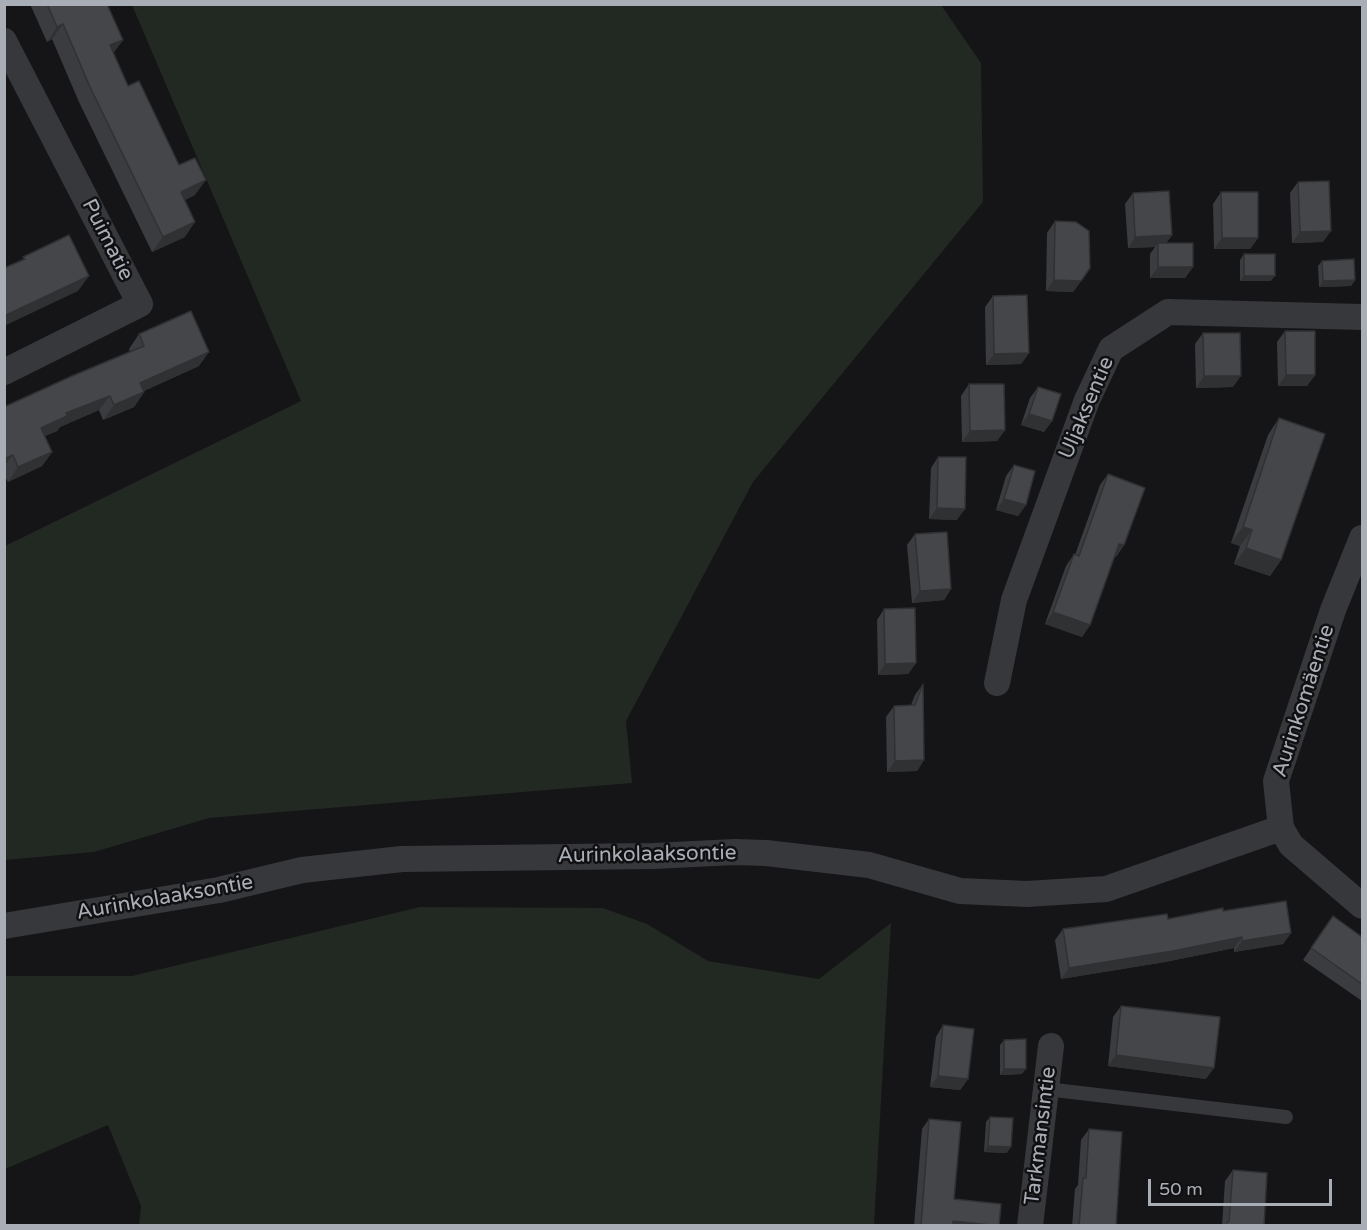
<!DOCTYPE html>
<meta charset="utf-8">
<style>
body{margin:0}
#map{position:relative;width:1367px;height:1230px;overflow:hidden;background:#151517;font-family:"Varela Round",sans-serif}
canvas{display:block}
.frame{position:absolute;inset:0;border:6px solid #a9adb5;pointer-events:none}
.scale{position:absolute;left:1148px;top:1179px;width:184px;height:27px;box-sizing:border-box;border:3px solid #a9adb5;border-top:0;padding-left:8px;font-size:18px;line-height:21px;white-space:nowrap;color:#a9adb5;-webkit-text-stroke:4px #101012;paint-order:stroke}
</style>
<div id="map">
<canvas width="1367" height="1230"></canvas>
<div class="frame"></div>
<div class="scale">50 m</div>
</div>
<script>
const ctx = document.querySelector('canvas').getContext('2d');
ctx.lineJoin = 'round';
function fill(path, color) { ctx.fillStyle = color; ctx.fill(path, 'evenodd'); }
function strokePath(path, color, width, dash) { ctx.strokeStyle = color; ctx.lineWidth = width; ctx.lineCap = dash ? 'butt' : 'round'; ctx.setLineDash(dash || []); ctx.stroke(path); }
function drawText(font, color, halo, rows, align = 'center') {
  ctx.font = font + ' "Varela Round",sans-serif'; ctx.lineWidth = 5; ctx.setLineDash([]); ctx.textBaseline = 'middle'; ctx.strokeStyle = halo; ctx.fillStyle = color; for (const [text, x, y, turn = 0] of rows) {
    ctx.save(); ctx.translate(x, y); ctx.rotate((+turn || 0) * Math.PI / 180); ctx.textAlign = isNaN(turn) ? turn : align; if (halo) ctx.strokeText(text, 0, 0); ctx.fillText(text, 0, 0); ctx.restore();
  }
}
const green = new Path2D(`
 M132 5H941L981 63 983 202 753 482 626 721 632 783 209 818 94 852 5 860V546L301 401Z
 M420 907 603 908 647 924 708 961 819 979 891 923 874 1225H139L141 1206 108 1125 5 1169V976H132Z`);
const lane = new Path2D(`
 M1046 1089 1286 1117`);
const street = new Path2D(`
 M4 41 140 304 4 372
 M1362 538 1333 610 1276 781 1281 828 1291 845 1362 906
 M997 683 1014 600 1087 400 1111 349 1168 312 1362 317
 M4 926 219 890 302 870 402 859 653 856 735 852 766 853 869 865 960 891 1027 894 1106 889 1281 828
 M1030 1226 1051 1046`);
const wall = new Path2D(`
 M30 4H107L123 40 113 53 128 86 179 165 195 195 185 200V237L152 252 79 102 52 39 47 42Z
 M1298 182 1323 242 1292 243 1290 193Z
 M1221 192 1258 238 1250 249H1214L1213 204Z
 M1133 193 1172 235 1166 243 1193 267 1185 278H1150V254L1155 247 1128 248 1125 204Z
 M1055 221 1090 268 1073 292 1046 291 1047 233Z
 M1244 254 1271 281H1240V260Z
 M1322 261 1355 280 1351 286 1319 287 1318 266Z
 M993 296 1029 353 1021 364 986 365 985 307Z
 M1285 331 1315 375 1307 386H1278L1277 342Z
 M1203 333 1233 387 1196 388 1195 344Z
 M139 334 199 366 144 391V392L134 407 103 420 99 410 60 427 57 431 45 436 52 452 42 466 8 482 4 475V407L130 352 129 349Z
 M969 384 1005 430 997 441 962 442 961 396Z
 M1038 387 1052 421 1044 432 1021 425 1030 398Z
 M1279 418 1281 560 1270 576 1234 564 1240 546 1231 543 1268 435Z
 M938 457 957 520 929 519 931 468Z
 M1014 465 1026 505 1018 516 996 510 1006 476Z
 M1108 474 1124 545 1116 557 1115 556 1090 625 1082 637 1045 624 1066 566 1074 554 1075 555 1100 485Z
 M915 534 951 589 944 600 912 603 907 545Z
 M884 609 916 663 908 674 878 675 877 620Z
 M923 684 924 760 917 771 887 772 886 717 894 706 911 705 915 695Z
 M1223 911 1291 933 1283 944 1234 952V948L1165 962 1061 979 1055 940 1063 929 1168 919Z
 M1333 916 1362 937V1001L1303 960Z
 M1121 1006 1206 1079 1108 1066 1113 1017Z
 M943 1025 968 1079 960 1090 930 1087 936 1037Z
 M1004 1040 1022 1074 1000 1075V1045Z
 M990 1117 1007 1153 984 1152 986 1122Z
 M929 1119 954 1199 999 1226H914L922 1129Z
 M1089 1129 1116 1226H1072L1075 1189 1078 1185 1081 1140Z
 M1233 1170 1264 1226H1222L1225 1181Z`);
const shadedWall = new Path2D(`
 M63 24 52 39 47 42 57 27Z
 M123 40 112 55 110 45Z
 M206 180 195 195 170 207 181 192Z
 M195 222 185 237 152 252 163 237Z
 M1331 231 1323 242 1292 243 1300 232Z
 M1172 235 1164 246 1158 243 1155 247 1128 248 1135 237Z
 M1222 238H1258L1250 249H1214Z
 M1158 267H1193L1185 278H1150Z
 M89 276 78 291 4 326V316Z
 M1244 276H1275L1271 281H1240Z
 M1054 280 1081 281 1073 292 1046 291Z
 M1355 280 1351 286 1319 287 1323 281Z
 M209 352 199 366 130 397 140 383Z
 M1029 353 1021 364 986 365 994 354Z
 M1286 375H1315L1307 386H1278Z
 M1204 376H1241L1233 387 1196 388Z
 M144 392 134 407 103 420 114 405Z
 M110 396 99 410 60 427 57 431 31 442 41 428 66 413Z
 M1029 414 1052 421 1044 432 1021 425Z
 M1005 430 997 441 962 442 970 431Z
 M52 452 42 466 8 482 18 467Z
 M13 455 4 466V459Z
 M1004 499 1026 505 1018 516 996 510Z
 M937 508 965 509 957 520 929 519Z
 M1243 527 1252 530 1240 546 1231 543Z
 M1119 544 1124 545 1116 557 1111 555Z
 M1246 548 1281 560 1270 576 1234 564Z
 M951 589 944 600 912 603 920 591Z
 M1053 612 1090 625 1082 637 1045 624Z
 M916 663 908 674 878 675 885 664Z
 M924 760 917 771 887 772 895 761Z
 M1291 933 1283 944 1234 952 1242 941Z
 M1242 937 1234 948 1165 962 1061 979 1069 968Z
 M1116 1055 1214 1068 1206 1079 1108 1066Z
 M1004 1069H1026L1022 1074 1000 1075Z
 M938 1076 968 1079 960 1090 930 1087Z
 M988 1146 1011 1147 1007 1153 984 1152Z
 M953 1221 996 1226H950Z`);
const building = new Path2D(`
 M47 4H107L123 40 110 45 128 86 139 81 179 165 195 158 206 180 181 192 195 222 163 237 90 87 63 24 57 27Z
 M1329 181 1331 231 1300 232 1298 182Z
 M1169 191 1172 235 1135 237 1133 193Z
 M1221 192H1258V238H1222Z
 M1055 221 1076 222 1089 231 1090 268 1081 281 1054 280Z
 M69 235 89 276 4 316V268L25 259 23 257Z
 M1158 243H1193V267H1158Z
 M1244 254H1275V276H1244Z
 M1354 259 1355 280 1323 281 1322 261Z
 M1027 295 1029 353 994 354 993 296Z
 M191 311 209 352 140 383 144 392 114 405 110 396 66 413 67 416 41 428 52 452 18 467 13 455 4 459V407L72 376 144 346 139 334Z
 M1285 331H1315V375H1286Z
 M1203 333H1240L1241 376H1204Z
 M969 384H1004L1005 430 970 431Z
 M1038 387 1061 394 1052 421 1029 414Z
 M1279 418 1325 434 1281 560 1246 548 1252 530 1243 527Z
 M938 457H966L965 509 937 508Z
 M1014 465 1035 471 1026 505 1004 499Z
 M1108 474 1145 488 1124 545 1119 544 1090 625 1053 612 1074 554 1079 556Z
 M947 532 951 589 920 591 915 534Z
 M915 608 916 663 885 664 884 609Z
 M923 684 924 760 895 761 894 706 915 705Z
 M1286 901 1291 933 1242 941V937L1173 951 1069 968 1063 929 1167 914 1168 919 1223 908V911Z
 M1333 916 1362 937V984L1311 948Z
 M1121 1006 1220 1017 1214 1068 1116 1055Z
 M943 1025 974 1029 968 1079 938 1076Z
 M1026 1039V1069H1004V1040Z
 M990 1117 1013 1118 1011 1147 988 1146Z
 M929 1119 961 1122 954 1199 1001 1204 999 1226 953 1221V1226H921Z
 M1089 1129 1122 1132 1116 1226H1079L1083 1178H1086Z
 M1233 1170 1267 1173 1264 1226H1227V1222H1229Z`);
const streetNames = [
 ["Puimatie",107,240,63],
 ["Uljaksentie",1087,408,-67],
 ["Aurinkomäentie",1304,701,-72],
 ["Aurinkolaaksontie",647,855,-1],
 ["Aurinkolaaksontie",165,898,-10],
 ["Tarkmansintie",1041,1136,-83]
];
fill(green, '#222822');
strokePath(lane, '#37383b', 14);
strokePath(street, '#37383b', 26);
fill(wall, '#3a3c3f');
fill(shadedWall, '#303133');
fill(building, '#444649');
strokePath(building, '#303133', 1.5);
drawText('21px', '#a9adb5', '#101012', streetNames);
</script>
